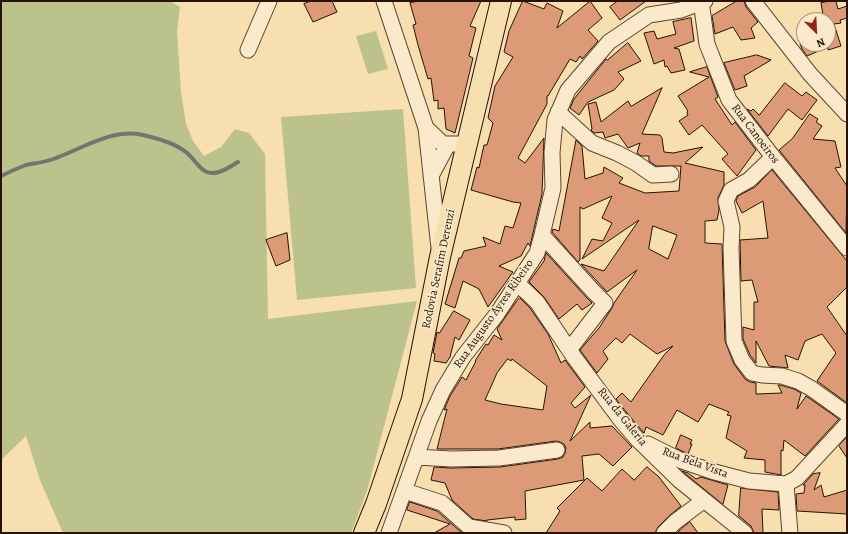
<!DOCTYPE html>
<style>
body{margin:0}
#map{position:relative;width:848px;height:534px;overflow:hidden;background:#f8dfaf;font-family:Alegreya,serif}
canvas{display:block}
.frame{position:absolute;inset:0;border:2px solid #281205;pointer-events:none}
.north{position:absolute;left:796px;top:12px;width:40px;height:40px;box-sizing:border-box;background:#faeacb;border:1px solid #a6947c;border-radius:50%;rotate:156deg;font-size:11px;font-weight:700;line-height:16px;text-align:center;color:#281205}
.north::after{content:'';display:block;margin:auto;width:14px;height:18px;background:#8f2418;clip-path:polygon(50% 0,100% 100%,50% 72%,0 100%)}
</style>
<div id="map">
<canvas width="848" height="534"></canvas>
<div class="frame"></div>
<div class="north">N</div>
</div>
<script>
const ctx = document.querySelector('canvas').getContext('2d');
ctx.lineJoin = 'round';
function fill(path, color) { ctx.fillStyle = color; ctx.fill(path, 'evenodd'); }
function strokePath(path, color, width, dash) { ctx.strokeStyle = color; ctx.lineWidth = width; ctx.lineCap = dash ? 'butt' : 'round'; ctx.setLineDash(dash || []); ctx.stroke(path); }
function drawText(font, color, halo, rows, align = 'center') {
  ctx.font = font + ' Alegreya,serif'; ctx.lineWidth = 3.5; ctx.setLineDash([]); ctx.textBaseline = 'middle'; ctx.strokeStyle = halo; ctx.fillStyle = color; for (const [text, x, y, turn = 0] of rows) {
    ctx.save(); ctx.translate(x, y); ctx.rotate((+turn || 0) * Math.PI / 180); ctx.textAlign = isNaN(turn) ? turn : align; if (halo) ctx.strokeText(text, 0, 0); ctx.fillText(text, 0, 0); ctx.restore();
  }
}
const green = new Path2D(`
 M1 1H170L180 7 177 32 181 92 186 124 193 141 204 156 221 147 235 129 249 133 265 154 268 319 417 301 367 491 351 533H63L40 480 26 436 1 460Z
 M376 31 388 69 368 74 356 36Z
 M403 109 416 288 297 300 281 117Z`);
const stream = new Path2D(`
 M1 176C9 172 18 168 26 165 36 163 47 162 56 158 83 148 113 128 143 135 156 138 172 142 183 150 190 154 194 161 200 167 211 180 227 169 238 162`);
const building = new Path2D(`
 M311 1H332L337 12 313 22 304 4Z
 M420 1H481L470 26 476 28 469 56 473 58 455 133 446 129 444 108 438 109V100L434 101 431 78 428 79 418 45 413 25 416 24 410 3Z
 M523 1 544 9 547 3 563 11 557 28 590 1 602 18 588 30 598 41 582 59 580 56 576 62 570 59 548 96H547V104L518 158 525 163 544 138 542 194 530 246 528 243 521 256 499 266 513 272 488 307 479 289 463 281 455 308 445 304 459 258H461L464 251 486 246 483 237 500 244 505 226 513 228 521 203 513 202 471 190 477 167 479 168 484 145H487L493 123 488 118 495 86 513 57 504 52 509 31Z
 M618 1H646L620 20 610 7Z
 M737 1H744L746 7 758 22 751 28 755 38 741 40 733 27 715 34 712 16Z
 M831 1H836L838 9 847 6V18L840 20 841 23 834 24 841 46 828 50V47L807 56 802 49 800 44H828V20H824L821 3Z
 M691 18 694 41 674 48 679 49 685 70 671 73 667 66 665 67 664 60 654 64 644 33 654 31 657 39 676 34 673 22Z
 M628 43 641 61 618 72 624 79 614 90 588 102 579 115 570 108 574 99 606 59 607 60Z
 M757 55 771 60 744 76 747 86 735 90 724 63Z
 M707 67 718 97 715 99 732 125 735 122 756 150 737 176 722 159 728 154 702 125 689 135 679 121 688 115 687 112 688 111 678 96 709 77 690 72Z
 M785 83 802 96 806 92 817 100 802 120 788 109 768 136 747 109 751 111 753 109 759 115Z
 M662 88 642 134 660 135 662 138 664 152 673 153 703 147 685 163 724 172V185L718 198 719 210 717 220 705 221V243L722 244 725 341 734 364 745 379 750 382 756 383V394L782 393 778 385H780L794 389 801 393 797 409 806 396 839 419 805 456 784 440 783 451 781 450V475L765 472V460L744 458 747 451 726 438 731 416 727 415 729 412 709 404 698 422 677 410 663 435 646 427 644 433 643 432 627 413 616 399 622 393 631 402 664 355 673 346 657 354 630 334 622 343 616 338 603 351 608 359 597 373 580 350 599 328 612 308 614 303 637 270 607 292 581 264 604 271 639 220 582 259 592 239 603 241 612 223 602 218 612 196 583 209 580 207V260L578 262 552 232 553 229 559 231 576 140 582 146 585 179 603 173 604 167 623 178 619 183 645 193 679 191 681 166H656L649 161V156H641L637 153 640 143 628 148 618 134 605 138 603 132 594 133 591 130 592 129 588 104 596 102 601 122 628 101 631 106ZM653 226 677 235 668 259 649 249Z
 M810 114 818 119 816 122 822 126 813 139 835 141 841 167 835 168 847 186 846 233 779 150 792 139Z
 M772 170 847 261V287L827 307 847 336V403L817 381 836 353 822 334 805 341 798 360 785 355 788 368 769 366 756 341V363L750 355 743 339V327L754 330V302H758L752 280 741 281 740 240 768 238 763 201 742 213 736 201 738 196 755 187Z
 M287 233 290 260 276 266 266 240Z
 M546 253 586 297 592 303 582 310 577 304 559 319 544 297 529 282 544 261Z
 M520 298 530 308 548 334 561 363 565 360 585 387 571 403 575 408 591 395 570 441 590 422V428L612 426 632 447 613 466 599 454 582 456 584 480 525 491 526 519 515 520V517L487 520V521L473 519 452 500 445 483 431 480 434 467 451 468 500 467 558 459 563 457 565 453 566 448 564 444 560 442 556 441 498 449H437L447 409 444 410 450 396 462 377 466 380 476 361H475L486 344 488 345 494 335 502 340 497 329 516 302ZM508 359 511 361 512 359 547 386 543 410 501 404 485 400 497 373Z
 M454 311 470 320 459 340 455 337 450 357 446 363 434 361 435 354 433 353 437 332 439 333Z
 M681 435 692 440 690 444H692L688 454 676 448Z
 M847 437V458L839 446Z
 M647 467 659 477 681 506 669 516 658 527 655 533H546L560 511 557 508 587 478 602 491 622 469 634 480Z
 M682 471 688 473 696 479 701 477 728 485 723 504Z
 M820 473 814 490 821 485 824 497 847 490V514L797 511 796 494 804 493 805 485H803L813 474Z
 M741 488 778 492 779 510 762 509 763 533H754L751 526 739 516Z
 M410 502 437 511 462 533H434L450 524 407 510Z
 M690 522 698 533H677L681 529Z`);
const minor = new Path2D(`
 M384 1 426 128 443 144H467
 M701 1 707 44 729 100 773 157 847 248
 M753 1 810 74 847 114
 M248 50 269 1
 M558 112 592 143 617 153 636 163 653 175 671 174
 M426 128 439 248
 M773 157 749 180 731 190 726 201 732 227 731 248 734 341 742 360 752 373 762 375 782 376 798 381 812 389 847 414
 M431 176 448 144
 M542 235 593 291 605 303 569 350
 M518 284 537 302 574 357 620 419 638 440 679 480 745 533
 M648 444 682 461 711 471 749 481 786 484 797 478 847 424
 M417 457 451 459 499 458 557 450
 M786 484 790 533
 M405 491 442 503 469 527 504 533
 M389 533 429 421 443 390 463 357 497 314 537 253 542 235 553 188 552 153 555 120 568 90 609 42 649 15 681 10 705 1
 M664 533 675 522 703 501`);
const major = new Path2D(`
 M364 533 376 504 412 399 440 257 501 1`);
const streetNames = [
 ["Rua Canoeiros",755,134,53],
 ["Rodovia Serafim Derenzi",439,269,-78],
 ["Rua Augusto Ayres Ribeiro",494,314,-55],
 ["Rua da Galeria",622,417,51],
 ["Rua Bela Vista",695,463,20]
];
fill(green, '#bcc28c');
strokePath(stream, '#727670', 4);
fill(building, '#dd9a76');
strokePath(building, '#281205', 1);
strokePath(minor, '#5c4530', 17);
strokePath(major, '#281205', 22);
strokePath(minor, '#faeacb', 15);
strokePath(major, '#f8dfaf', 20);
drawText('12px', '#281205', '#faeacb', streetNames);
</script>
